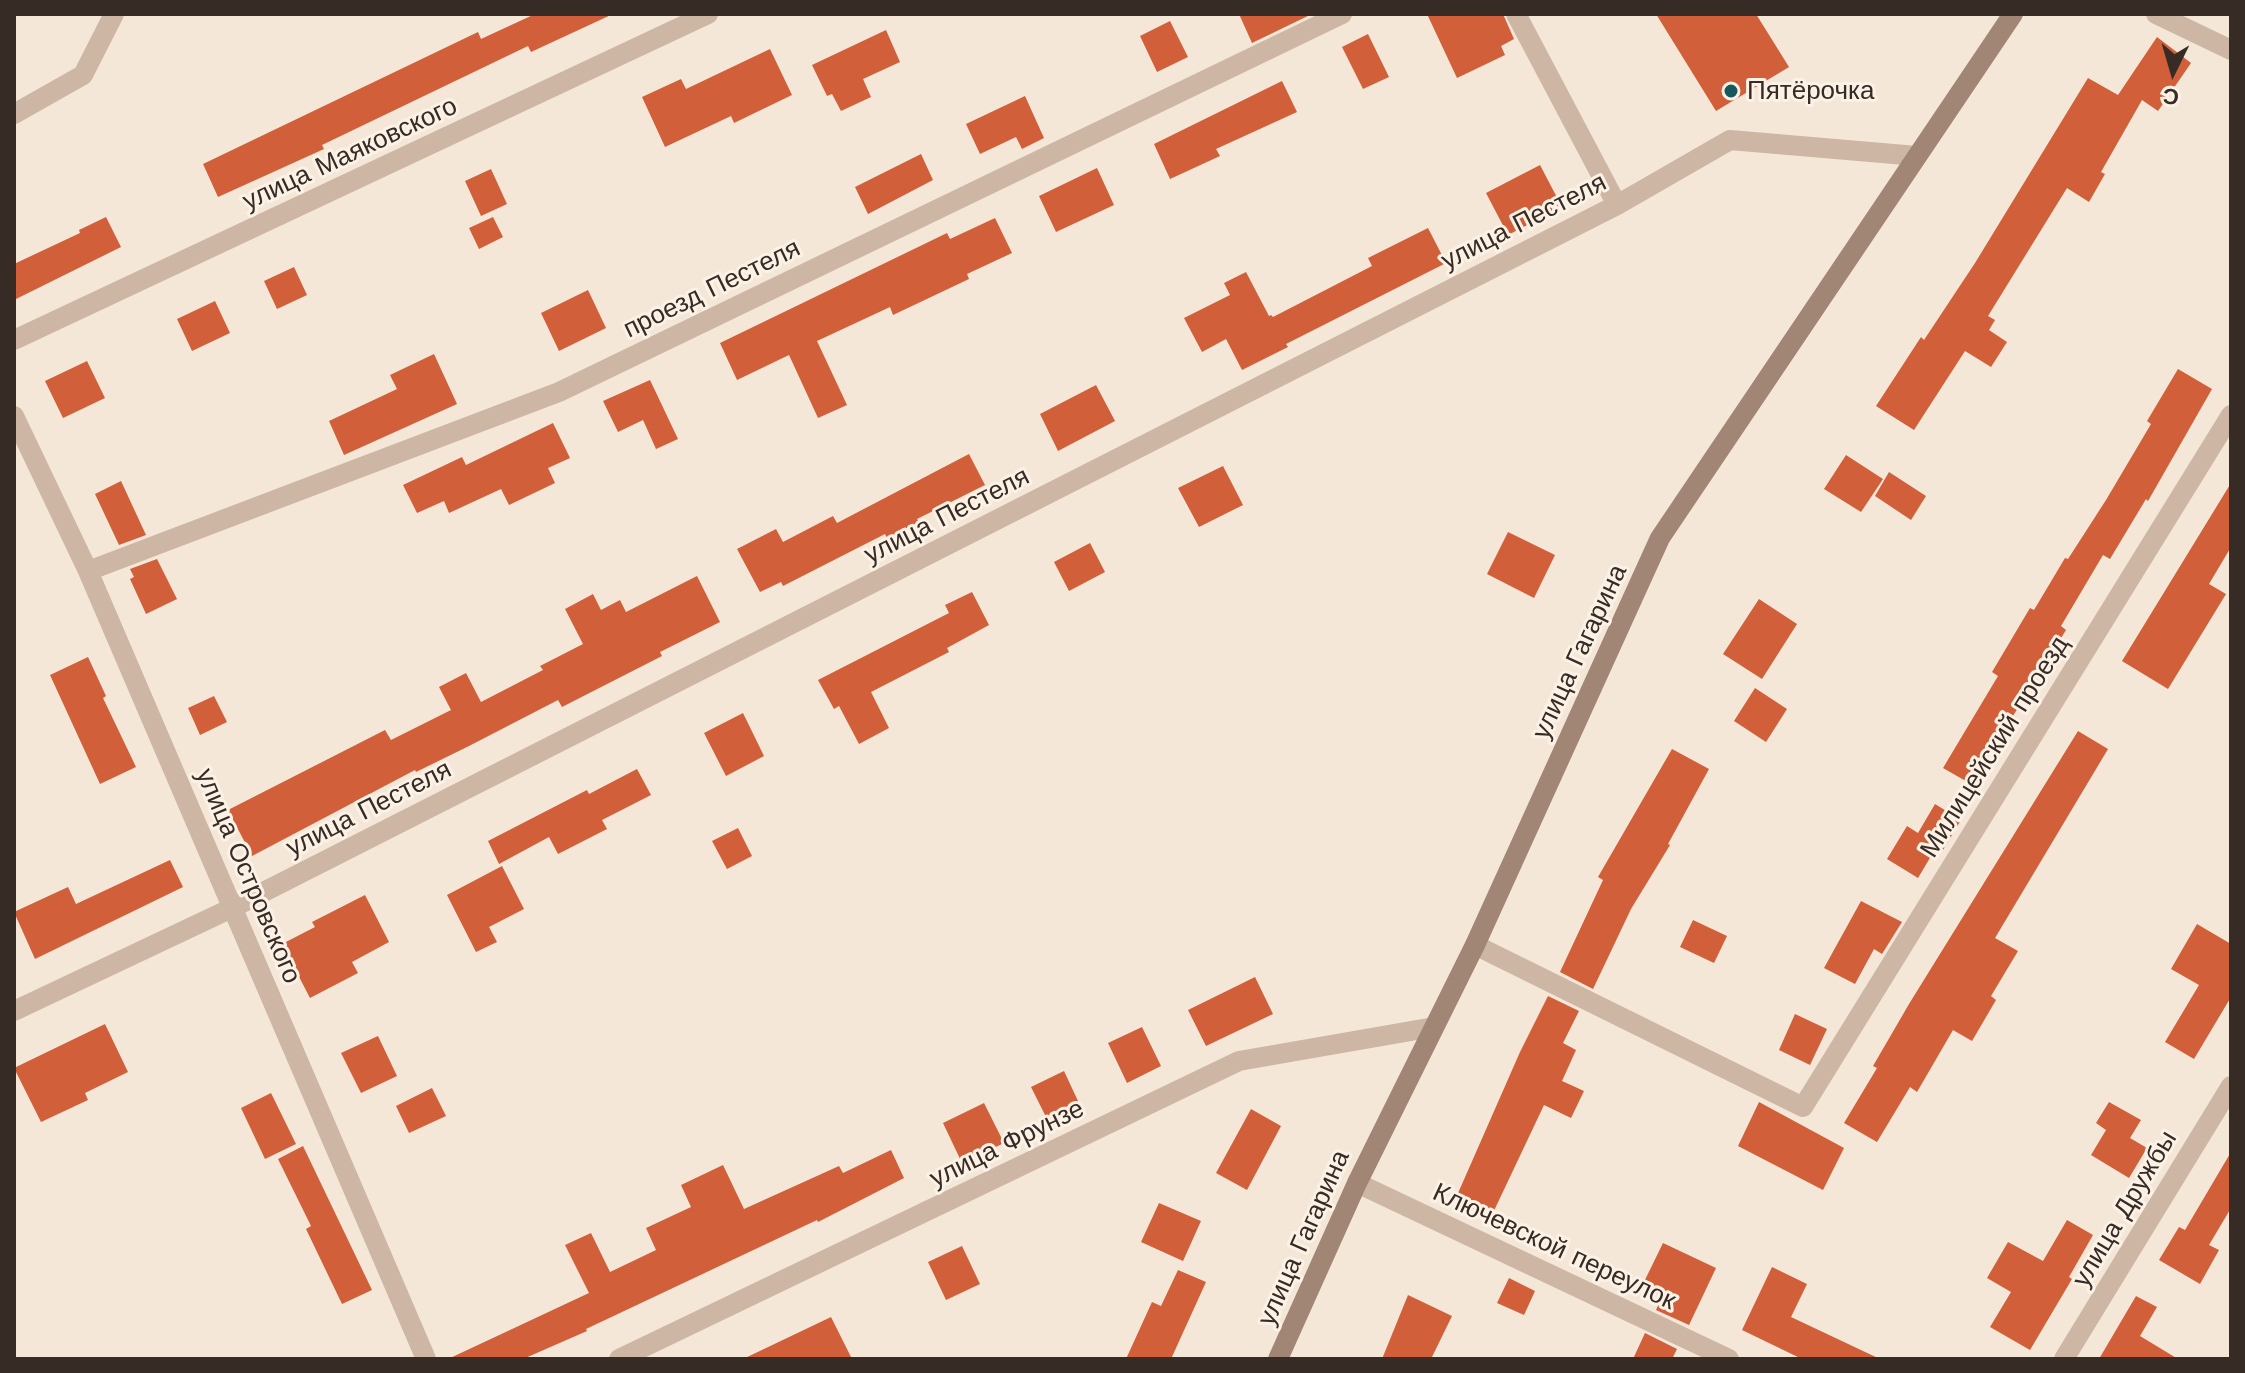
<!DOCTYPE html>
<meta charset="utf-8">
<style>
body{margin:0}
#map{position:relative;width:2245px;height:1373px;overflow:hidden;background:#f4e7d8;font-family:"Work Sans",sans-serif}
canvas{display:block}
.frame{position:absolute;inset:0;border:16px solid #372b26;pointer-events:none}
.north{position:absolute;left:2133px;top:32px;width:80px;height:80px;-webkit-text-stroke:6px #fbf1e5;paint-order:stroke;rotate:185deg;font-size:22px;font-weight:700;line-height:32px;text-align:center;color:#372b26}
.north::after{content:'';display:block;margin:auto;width:28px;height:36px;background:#372b26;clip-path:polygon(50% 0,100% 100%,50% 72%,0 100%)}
</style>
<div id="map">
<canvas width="2245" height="1373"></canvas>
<div class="frame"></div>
<div class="north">С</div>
</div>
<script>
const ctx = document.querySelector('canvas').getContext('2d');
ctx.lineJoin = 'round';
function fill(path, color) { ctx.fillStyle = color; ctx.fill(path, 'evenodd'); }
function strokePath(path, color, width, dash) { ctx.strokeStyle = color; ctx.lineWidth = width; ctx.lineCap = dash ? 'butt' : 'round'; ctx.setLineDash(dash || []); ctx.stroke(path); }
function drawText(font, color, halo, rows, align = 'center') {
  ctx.font = font + ' "Work Sans",sans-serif'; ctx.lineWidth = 6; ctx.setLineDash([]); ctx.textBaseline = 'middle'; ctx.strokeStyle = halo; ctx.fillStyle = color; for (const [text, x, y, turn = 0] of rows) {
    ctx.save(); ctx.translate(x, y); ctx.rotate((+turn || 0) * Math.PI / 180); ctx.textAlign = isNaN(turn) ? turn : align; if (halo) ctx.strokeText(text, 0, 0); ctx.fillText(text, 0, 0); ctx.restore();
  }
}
const building = new Path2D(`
 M535 14H613L531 52 528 46 322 145 324 149 218 197 203 164 478 32 481 39Z
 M1239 14H1312L1252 43Z
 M1427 14H1503L1514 39 1501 46 1505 55 1457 78Z
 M1656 14H1756L1789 67 1716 111Z
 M1170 21 1188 57 1157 72 1140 36Z
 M886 30 900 62 863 79 871 97 841 111 832 94 827 96 812 65Z
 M1368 34 1389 77 1363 89 1342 47Z
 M2157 37 2191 63 2158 111 2142 100 2101 172 2105 174 2089 202 2067 188 1988 316 1995 320 1989 330 2007 342 1991 367 1965 351 1914 430 1876 406 1921 337 1924 340 1975 263 2088 78 2118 95Z
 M770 49 792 95 734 123 731 116 665 147 642 97 681 79 686 89Z
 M1282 81 1297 112 1216 149 1220 156 1170 179 1154 144Z
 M1025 96 1044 138 1022 149 1016 137 980 154 966 124Z
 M921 154 933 180 868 214 855 187Z
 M1540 165 1562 207 1508 235 1486 193Z
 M1097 168 1114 205 1056 232 1039 196Z
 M491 169 507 204 481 216 465 181Z
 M106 217 121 247 14 300V264L80 233 79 230Z
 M493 217 503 237 479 249 469 228Z
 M995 218 1012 253 967 274 969 279 893 315 890 307 817 341 847 405 818 418 789 355 737 380 720 343 947 233 950 239Z
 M1428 228 1446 263 1286 344 1288 347 1242 370 1226 339 1202 352 1184 318 1230 295 1224 283 1246 272 1269 316 1271 315 1273 317 1372 266 1368 258Z
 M294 267 307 295 277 309 264 281Z
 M588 290 606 328 559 351 541 313Z
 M215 301 230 333 192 351 177 319Z
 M434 354 457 404 344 455 329 421 397 389 390 375Z
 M87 361 105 398 63 418 45 381Z
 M2178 369 2212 389 2148 501 2146 499 2110 559 2103 555 2061 626 2066 630 1971 784 1943 768 1998 676 1992 672 2030 608 2034 610 2065 558 2068 559 2106 500 2151 424 2147 421Z
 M650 380 678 439 656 449 643 420 618 432 603 401Z
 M1096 385 1115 421 1058 451 1040 414Z
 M553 423 570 458 548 468 555 483 509 505 501 489 449 513 444 501 417 513 403 485 462 457 466 465Z
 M969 454 985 485 917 519 919 522 887 538 885 534 783 586 781 582 760 592 737 549 776 529 783 542 833 516 837 523Z
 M1846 455 1883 479 1861 512 1824 489Z
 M1223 466 1243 505 1199 527 1178 488Z
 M1889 472 1926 496 1911 520 1875 496Z
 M121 481 146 535 119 545 95 494Z
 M2231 483V547L2209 584 2226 594 2168 689 2122 661Z
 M1508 532 1555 555 1534 598 1487 574Z
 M1090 543 1105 572 1069 591 1054 562Z
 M157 559 177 599 146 614 130 579 134 577 130 569Z
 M697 576 720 622 660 652 662 656 562 707 558 700 469 746 416 772 415 770 252 856 228 810 385 730 391 740 451 710 439 687 466 673 481 702 543 670 540 666 583 644 565 609 593 594 601 610 620 600 626 612Z
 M972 592 989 625 947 648 949 652 871 692 889 728 859 744 839 706 834 709 818 680 949 613 945 605Z
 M1759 599 1797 624 1762 679 1723 654Z
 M88 657 106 696 103 698 136 767 100 784 50 675Z
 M1755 688 1787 709 1766 742 1734 721Z
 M214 696 227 722 200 735 188 708Z
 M743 713 764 756 726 776 704 733Z
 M2078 731 2108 749 1995 938 2018 951 1991 996 1996 1000 1972 1041 1953 1030 1917 1092 1910 1087 1877 1142 1844 1123 1877 1068 1873 1066 1909 1004Z
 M1672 749 1709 769 1668 844 1670 845 1631 909 1593 989 1560 972 1603 880 1598 877Z
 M637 769 651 795 602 820 607 829 558 854 549 837 499 864 488 841 587 790 589 794Z
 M1935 804 1961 820 1943 850 1937 846 1918 878 1887 859 1907 826 1918 833Z
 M738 828 752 856 727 869 712 841Z
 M170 860 183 887 35 959 14 912 68 887 76 904Z
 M502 866 524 909 489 927 497 942 476 952 447 895Z
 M365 895 389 942 352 962 358 973 310 998 282 944 315 927 312 922Z
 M1861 901 1902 922 1882 954 1874 949 1855 984 1824 968Z
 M1693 920 1727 936 1714 963 1680 947Z
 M2197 924 2231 944V997L2194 1059 2165 1042 2199 985 2171 969Z
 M1255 977 1273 1014 1206 1046 1188 1010Z
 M1548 996 1579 1011 1563 1043 1576 1050 1562 1081 1584 1091 1571 1118 1544 1105 1491 1217 1455 1200 1520 1052Z
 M1795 1014 1827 1029 1810 1065 1779 1050Z
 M105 1024 128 1072 85 1093 88 1100 41 1122 14 1068Z
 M1142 1027 1161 1066 1127 1083 1108 1043Z
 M378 1036 397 1076 361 1093 341 1053Z
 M1064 1071 1078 1101 1046 1117 1031 1087Z
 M432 1088 446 1116 409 1133 396 1106Z
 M271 1093 296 1144 265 1159 241 1108Z
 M1759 1102 1844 1148 1823 1190 1738 1146Z
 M2109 1102 2141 1120 2130 1138 2147 1148 2129 1178 2091 1155 2106 1130 2096 1123Z
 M984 1103 1004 1143 962 1163 943 1123Z
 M1251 1109 1281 1126 1247 1190 1216 1173Z
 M303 1146 372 1290 342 1304 306 1229 311 1226 278 1159Z
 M891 1150 904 1178 818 1222 817 1220 586 1329 587 1331 523 1359H448L589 1293 565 1245 591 1233 610 1272 656 1250 646 1228 691 1207 681 1185 723 1165 744 1209 839 1166 843 1173Z
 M2231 1152V1208L2209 1245 2219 1250 2200 1284 2159 1260 2179 1227 2185 1230Z
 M1159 1203 1201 1221 1183 1261 1141 1242Z
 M2067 1220 2093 1235 2069 1277 2072 1279 2030 1350 1990 1327 2011 1292 1987 1278 2008 1242 2043 1261Z
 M1663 1243 1716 1268 1689 1325 1656 1310 1662 1296 1642 1286Z
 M962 1246 980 1284 946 1300 928 1262Z
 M1772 1267 1807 1284 1791 1317 1880 1359H1802L1742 1330Z
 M1178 1270 1206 1282 1171 1359H1126L1152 1302 1161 1306Z
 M1509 1278 1535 1291 1524 1315 1497 1303Z
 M1408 1295 1452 1316 1431 1359H1382Z
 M2136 1296 2157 1307 2140 1336 2178 1359H2099Z
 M831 1317 852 1359H743Z
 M1645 1333 1677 1349 1672 1359H1633Z`);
const minor = new Path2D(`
 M1516 14 1617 205
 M2156 14 2231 50
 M14 114 83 75 114 14
 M14 340 708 14
 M14 416 88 571 426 1359
 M88 571 559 392 1342 14
 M1475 945 1803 1107 2231 415
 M14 1011 234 907 1617 205 1730 140 1917 156
 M1357 1183 1729 1359
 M619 1359 1239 1061 1434 1027
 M2064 1359 2231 1086`);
const secondary = new Path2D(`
 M1278 1359 1357 1183 1475 945 1660 538 2013 14`);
const markers = [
 [1731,91,8,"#18585c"]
];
const poiNames = [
 ["Пятёрочка",1747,91]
];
const streetNames = [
 ["улица Маяковского",350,154,-25],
 ["улица Пестеля",1524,222,-27],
 ["проезд Пестеля",712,289,-26],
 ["улица Пестеля",947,516,-27],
 ["улица Гагарина",1580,652,-65],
 ["Милицейский проезд",1995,747,-58],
 ["улица Пестеля",369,809,-27],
 ["улица Островского",248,876,67],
 ["улица Фрунзе",1007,1144,-26],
 ["улица Дружбы",2125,1209,-59],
 ["улица Гагарина",1304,1238,-66],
 ["Ключевской переулок",1554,1247,25]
];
fill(building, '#d15f39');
strokePath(minor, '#cdb6a3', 20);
strokePath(secondary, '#a18575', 20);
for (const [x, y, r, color] of markers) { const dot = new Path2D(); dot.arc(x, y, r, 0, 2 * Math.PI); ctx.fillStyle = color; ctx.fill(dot); strokePath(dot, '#fbf1e5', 3); }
drawText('26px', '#372b26', '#fbf1e5', poiNames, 'left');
drawText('26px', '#372b26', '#fbf1e5', streetNames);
</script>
